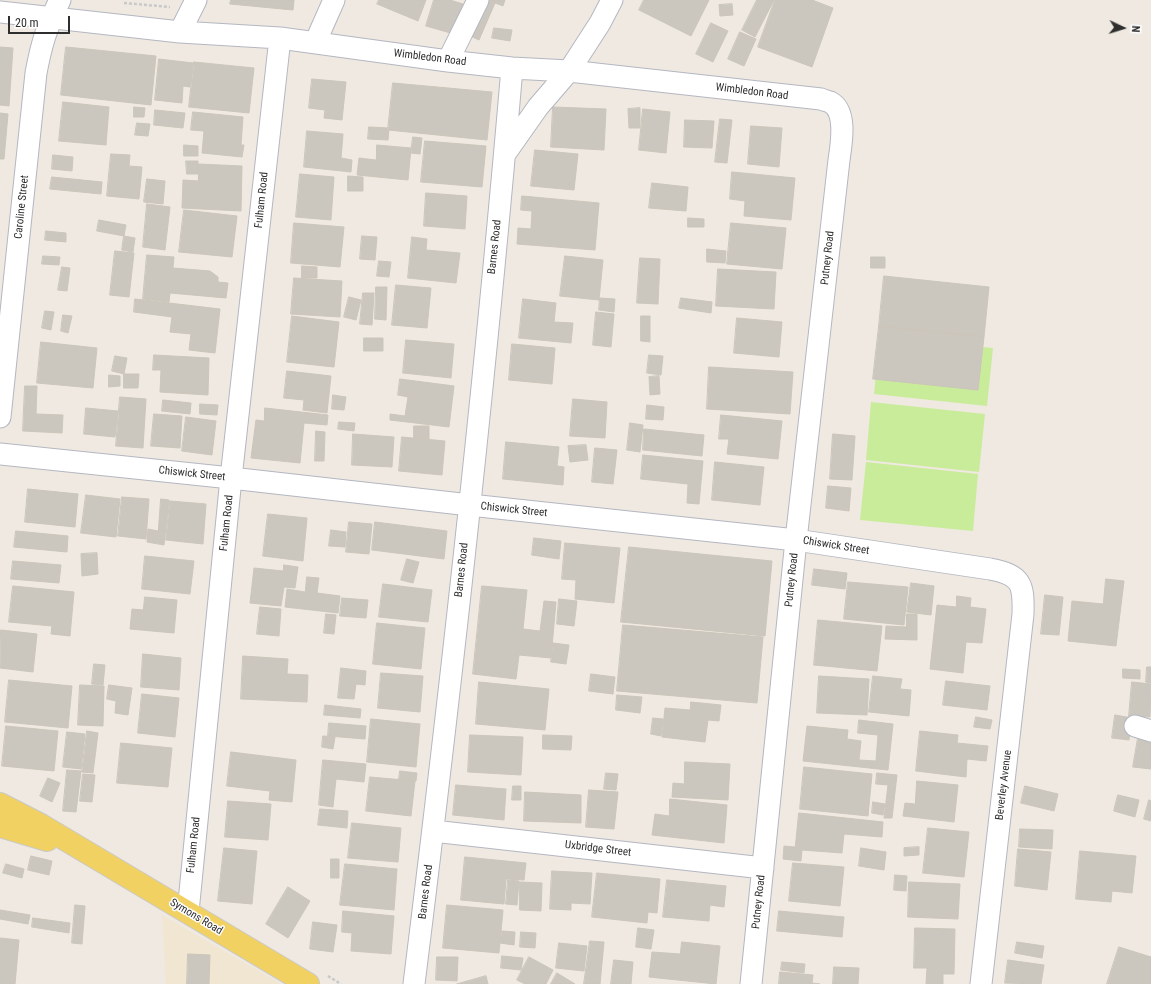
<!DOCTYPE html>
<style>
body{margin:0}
#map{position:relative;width:1151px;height:984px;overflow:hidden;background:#efe9e1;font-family:"Roboto Condensed",sans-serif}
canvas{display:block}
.north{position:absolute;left:1103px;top:8px;width:40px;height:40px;-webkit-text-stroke:3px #fff;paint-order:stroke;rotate:94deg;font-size:11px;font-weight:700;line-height:16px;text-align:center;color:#2e2e2e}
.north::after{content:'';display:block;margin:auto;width:14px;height:18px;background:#2e2e2e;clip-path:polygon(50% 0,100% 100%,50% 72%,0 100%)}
.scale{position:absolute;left:8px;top:16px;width:62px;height:18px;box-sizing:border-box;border:2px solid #2e2e2e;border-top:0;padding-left:5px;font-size:12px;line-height:14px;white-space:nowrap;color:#2e2e2e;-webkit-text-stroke:3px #fff;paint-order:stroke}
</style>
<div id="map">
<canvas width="1151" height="984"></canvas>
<div class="north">N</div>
<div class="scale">20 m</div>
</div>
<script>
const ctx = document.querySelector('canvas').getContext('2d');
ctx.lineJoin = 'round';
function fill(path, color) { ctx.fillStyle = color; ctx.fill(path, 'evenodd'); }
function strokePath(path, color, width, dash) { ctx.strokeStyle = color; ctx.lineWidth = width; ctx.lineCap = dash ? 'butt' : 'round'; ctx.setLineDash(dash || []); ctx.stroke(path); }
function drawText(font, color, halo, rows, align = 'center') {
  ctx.font = font + ' "Roboto Condensed",sans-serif'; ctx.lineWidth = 3; ctx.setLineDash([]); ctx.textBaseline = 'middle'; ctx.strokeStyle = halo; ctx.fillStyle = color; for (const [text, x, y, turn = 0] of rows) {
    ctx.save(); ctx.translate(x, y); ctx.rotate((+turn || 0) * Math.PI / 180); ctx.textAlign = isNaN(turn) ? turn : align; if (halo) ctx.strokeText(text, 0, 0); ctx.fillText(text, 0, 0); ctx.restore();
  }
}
const education = new Path2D(`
 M162 915 281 984H166Z`);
const pitch = new Path2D(`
 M880 337 993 348 987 406 874 394Z
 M871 402 985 414 979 472 866 460Z
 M866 462 978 474 973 531 860 520Z`);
const building = new Path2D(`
 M231 0H294L293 10 230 4Z
 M379 0H426L418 21 377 4Z
 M434 0H450L463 4 454 34 426 26Z
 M483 0H505L503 6 495 3 479 40 468 35Z
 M644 0H709L691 36 639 10Z
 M757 0H774L755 37 742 30Z
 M775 0H812L833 8 812 67 758 47Z
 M732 4 733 15 720 16 719 5Z
 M711 23 728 31 713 62 696 54Z
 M494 28 512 30 510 41 492 38Z
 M740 32 756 39 744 66 728 59Z
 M0 47 13 48 9 106 0 105Z
 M66 47 156 56 151 105 61 95Z
 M159 59 193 63 190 87 183 86 182 103 155 100Z
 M194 62 254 68 249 113 189 107Z
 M312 79 346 82 342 120 324 118 325 110 309 108Z
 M393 83 492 92 487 140 388 130Z
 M63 102 109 107 106 145 59 141Z
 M134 107 145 108 144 117H134Z
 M553 107 606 109 604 150 551 147Z
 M640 108V128H629L628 109Z
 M643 109 670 112 666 153 639 150Z
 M155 110 185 113 183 128 154 125Z
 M193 112 243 117 241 145H244L242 157 202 153 204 131 191 130Z
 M0 113 8 114 4 159H0Z
 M720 119 732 120 727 163 715 162Z
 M685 120 714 121 712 148 684 147Z
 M137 123 150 124 148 136 135 135Z
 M751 126 782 128 779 167 748 164Z
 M369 127 389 128 388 140 368 139Z
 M307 131 343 134 341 158 352 160 351 172 304 167Z
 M413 137 422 138 420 154 411 153Z
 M425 141 486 146 482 187 421 182Z
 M184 145 198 146V156H184Z
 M377 145 411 148 408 180 357 175 359 158 376 160Z
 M535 150 578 154 574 190 531 186Z
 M111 154 130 155 129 166 142 167 139 199 107 196Z
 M53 155 73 157 72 171 52 169Z
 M186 161H198V174H187Z
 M199 164 242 166 241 211 182 208 183 180 198 181Z
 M732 172 795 178 791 220 744 216 745 201 730 199Z
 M300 174 334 177 331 220 296 217Z
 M348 176 363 177V191H348Z
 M52 177 102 182 101 194 50 189Z
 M147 179 165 181 163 204 144 202Z
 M652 183 688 187 686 211 649 208Z
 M426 193 467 196 465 229 424 226Z
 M522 196 599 203 595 250 517 244 518 228 531 229 532 211 521 210Z
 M147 204 170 207 165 250 143 247Z
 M184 210 237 216 232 257 179 252Z
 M688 218 704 219V227H688Z
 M99 220 126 225 124 236 97 231Z
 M294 223 344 227 340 267 291 263Z
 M731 223 786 228 782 269 727 264Z
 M46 231 66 233V242L45 240Z
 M124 236 135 238 133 252 122 250Z
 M362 236 377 237 375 260 360 259Z
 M412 237 427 239 426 250 460 253 456 283 408 278Z
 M707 249 726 251 725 263 707 262Z
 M115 251 134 253 129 297 110 295Z
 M147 255 174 257 173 268 210 271 218 277V282L228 283 226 298 170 293 169 302 143 299Z
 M43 256 60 257 59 265 42 264Z
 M565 256 603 260 599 300 560 296Z
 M871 257H885V268H871Z
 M640 258 660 259 658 304 637 303Z
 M379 261 391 262 389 277 377 276Z
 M302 266 317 267V278H302Z
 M62 267 70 268 67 291 58 290Z
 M718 269 776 272 774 309 716 306Z
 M884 276 989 287 984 337 879 326Z
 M294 278 342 281 340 317 291 314Z
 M396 285 431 288 427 328 392 325Z
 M376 287H387L386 320 375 319Z
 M363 293H374L372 325 360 324Z
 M349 297 361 300 356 320 344 317Z
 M600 298 615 299 614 312 599 310Z
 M681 298 712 302 711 313 679 308Z
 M135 299 220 309 215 353 189 350 191 334 170 332 172 317 134 312Z
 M523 299 556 303 554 322 573 323 571 343 519 338Z
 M45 311 54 312 51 330 42 328Z
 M596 312 614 314 611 347 593 345Z
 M63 315 72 316 68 333 61 331Z
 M292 316 339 322 334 367 287 362Z
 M641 316H650V342L641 341Z
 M737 318 782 322 779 357 734 353Z
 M879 326 984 337 978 390 873 379Z
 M364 338H383V351H364Z
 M406 340 454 344 451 378 403 373Z
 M41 342 97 348 93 388 37 383Z
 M512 344 555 348 552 384 509 380Z
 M154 355 209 358 208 395 160 392 161 370H153Z
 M649 355 663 356 661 375 647 373Z
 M115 356 127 358 124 374 112 371Z
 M709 367 793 372 790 414 707 409Z
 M287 371 331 376 327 413 303 410 304 400 284 398Z
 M124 374H139L138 388H124Z
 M109 375 120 376V386L109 387Z
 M659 376 660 394 650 395 649 377Z
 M400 379 454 386 449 427 390 420V414L405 416 408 397 398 395Z
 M25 386H37L36 414 63 415 62 433 23 431Z
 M333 395 346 397 344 410 332 409Z
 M120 397 146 399 143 448 116 446Z
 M573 399 607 402 605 438 570 436Z
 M163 400 191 403 190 414 162 411Z
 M200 404 218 405 217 415 200 414Z
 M647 405 664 407 663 420 646 419Z
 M86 408 118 411 115 437 84 434Z
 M265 408 328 415 327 425 304 423 300 463 251 458 256 420 264 421Z
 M154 414 182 416 180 448 151 446Z
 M721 415 782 421 778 459 727 454 729 439H719Z
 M186 417 216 421 212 455 182 451Z
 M339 422 355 423 354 431 338 429Z
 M630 423 643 425 640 452 627 450Z
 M414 426H429V439L414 438Z
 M644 429 704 435 702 456 643 450Z
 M316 431 325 432 324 461H315Z
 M353 434 394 437 392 467 352 465Z
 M833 434 855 436 852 480 830 479Z
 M402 437 445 441 442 475 399 471Z
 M506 442 559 447 557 466 564 467 563 485 503 479Z
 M586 445 588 460 570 462 568 446Z
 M595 448 617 450 613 484 592 482Z
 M643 455 703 461 699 504 687 503 688 484 641 479Z
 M715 462 764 467 760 505 712 500Z
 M828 486 851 488 849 511 826 508Z
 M28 489 78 494 75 527 25 522Z
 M86 495 120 499 116 537 81 533Z
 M122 497 149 499 146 539 118 536Z
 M161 499 169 500 164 545 147 542 148 529 158 531Z
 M170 501 206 504 203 544 166 540Z
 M268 514 307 518 303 561 263 556Z
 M349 522 372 524 369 554 346 552Z
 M375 522 447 531 444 559 372 550Z
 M331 530 346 532 345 547 329 546Z
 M16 531 68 536 67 552 14 547Z
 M534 538 561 541 559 559 532 555Z
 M565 543 620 548 614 603 575 599 576 580 562 579Z
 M629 547 772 561 765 636 621 622Z
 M97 553 98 574 82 576 81 554Z
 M145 556 194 561 190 594 142 589Z
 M407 559 419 562 413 583 401 580Z
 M13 561 61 565 59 583 11 579Z
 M284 565 298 567 295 588 284 587 281 606 250 603 254 568 283 571Z
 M814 569 847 573 845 589 812 585Z
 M307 577 319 578 317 593 340 596 338 613 285 607 287 589 305 592Z
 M1106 579 1124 581 1116 646 1068 641 1072 601 1103 604Z
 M848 582 908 587 904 625 844 619Z
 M911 583 934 586 931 615 907 612Z
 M383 584 432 590 428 622 379 617Z
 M13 586 74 592 70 636 51 634 52 626 9 622Z
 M482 586 527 590 523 629 540 631 544 601 556 602 551 658 519 655 516 679 473 674Z
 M1045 595 1063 597 1059 635 1041 634Z
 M957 596 971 598 970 607 986 609 982 643 966 642 963 673 930 669 937 605 956 607Z
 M145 597 177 600 174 633 130 629 132 609 143 610Z
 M342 598 368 600 366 618 340 616Z
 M559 599 577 601 574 626 557 624Z
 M260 607 281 609 279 636 257 634Z
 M326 614 336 615 334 634 324 633Z
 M907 614H917V640L885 639 886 626 906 627Z
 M818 620 882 626 877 671 814 665Z
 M377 623 425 628 421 669 373 664Z
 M623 625 763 637 757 703 617 691Z
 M1 630 37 634 33 672 0 668Z
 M553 643 569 645 566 664 551 662Z
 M143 654 181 658 179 690 141 687Z
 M243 656 288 659 287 674 308 675 307 702 241 699Z
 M94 664 105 665 103 685 92 684Z
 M1147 667H1151V683L1146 682Z
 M341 668 366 671 365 685 356 684 354 699 338 698Z
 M1123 669 1140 670V679L1123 678Z
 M381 673 423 676 420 712 378 708Z
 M591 674 615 677 613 694 589 691Z
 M819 676 869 679 867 715 817 713Z
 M873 676 902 679 900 689 911 690 909 716 869 712Z
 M9 680 72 686 68 728 5 722Z
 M946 681 990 686 987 710 943 705Z
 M479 682 549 689 545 730 476 724Z
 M1132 682 1151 684 1150 717 1129 716Z
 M80 685 104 686 103 726 78 725Z
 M109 685 132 688 128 715 115 713 116 701 107 699Z
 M142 694 179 698 175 737 138 733Z
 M617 695 642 697 640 713 616 710Z
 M691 702 721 705 719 721 708 720 705 742 662 737 665 708 690 710Z
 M325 705 361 709 360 718 324 715Z
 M1115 715 1132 718 1129 740 1112 738Z
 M976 717 992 720 990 729 974 727Z
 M653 718 663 719 661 736 651 734Z
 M371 719 420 724 416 767 367 762Z
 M859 720 893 724 888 770 803 761 807 726 848 730 847 739 861 741 859 760 876 761 878 735 858 733Z
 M329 723 366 726 365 739 328 736Z
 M6 726 58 731 54 771 2 766Z
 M87 731 98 733 93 773 82 772Z
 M920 731 958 735 957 743 988 746 986 761 967 759 966 777 916 771Z
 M67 732 85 734 81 769 63 767Z
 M470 735 523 737 521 775 468 772Z
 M543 735 572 736 571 750 543 749Z
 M323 736 335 737 333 749 322 747Z
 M1138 738 1151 740V769L1133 767Z
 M121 743 172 748 168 787 117 783Z
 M231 752 296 760 292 802 269 800 270 791 227 786Z
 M323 760 366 764 364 782 336 779 333 807 319 805Z
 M685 762 730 764 728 800 672 797 673 783 684 784Z
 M804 767 872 774 868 816 800 809Z
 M67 770 81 771 76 812 63 811Z
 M400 771 417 773 416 781 399 779Z
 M606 773 618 774 616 790 604 789Z
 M877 773 897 775 892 818H884L888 785 876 784Z
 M83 774 95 775 92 802 80 801Z
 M370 777 415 781 411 816 366 811Z
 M48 778 60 783 52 802 40 796Z
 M917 781 958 785 954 822 903 816 905 803 915 804Z
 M456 785 506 789 504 820 453 815Z
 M513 786H521V800H512Z
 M1025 786 1058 794 1054 811 1021 803Z
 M589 790 618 792 614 829 586 827Z
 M525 792 581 795V823L524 821Z
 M1118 795 1139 800 1135 817 1114 811Z
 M670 799 727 805 724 843 652 835 655 814 669 816Z
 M1149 800 1151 801V821L1144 819Z
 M228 801 271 804 268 840 225 837Z
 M873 802 885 804 883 815 872 813Z
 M320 809 348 811 347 828 318 825Z
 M799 813 883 822 882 837 844 834 842 853 802 850 801 861 783 859 784 846 795 847Z
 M352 823 401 828 398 862 348 858Z
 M928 828 969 832 964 877 923 873Z
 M1020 829 1053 830 1052 849 1019 847Z
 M919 847V855L904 856V848Z
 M224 848 257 851 252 904 218 901Z
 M861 848 886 852 884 870 859 866Z
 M1018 849 1051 852 1047 890 1015 886Z
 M1080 851 1136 856 1132 893 1112 891 1111 902 1076 899Z
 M31 856 52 861 49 875 28 870Z
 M465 857 526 863 524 880 506 879 504 904 461 900Z
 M331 859H339V878H331Z
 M793 863 844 867 840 906 789 901Z
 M6 864 24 869 22 878 3 873Z
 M345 864 397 869 394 910 340 905Z
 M552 871 592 873 590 904 571 903V910L550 909Z
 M597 873 660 879 657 913 648 912 647 923 592 917Z
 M895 875 907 876 906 891 894 890Z
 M508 880 519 881 517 905 506 904Z
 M667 880 726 886 724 907 710 905 709 921 663 917Z
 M520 882 542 883 541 911 520 910Z
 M909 882 960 884 958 919 908 917Z
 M288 887 310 901 288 938 266 924Z
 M75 905 85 906 82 944 72 943Z
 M447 905 503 910 499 953 443 948Z
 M0 910 30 915 28 924 0 919Z
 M343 911 394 916 391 954 351 951 352 933 342 932Z
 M779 911 844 917 842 937 777 931Z
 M33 918 70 923 69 933 32 927Z
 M313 922 337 925 333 952 310 949Z
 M638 928 654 930 651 949 636 947Z
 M915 928 955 929 954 974H943V984H926L927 968H914Z
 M502 931 515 932 514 945 500 943Z
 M521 932 536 933 535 948 520 947Z
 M0 938 19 940 15 984H0Z
 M590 941 604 942 600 984H584Z
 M682 942 720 946 716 984 649 977 652 952 680 954Z
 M1017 942 1044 946 1042 958 1015 953Z
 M559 943 587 946 584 971 556 968Z
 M1119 947 1151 957V984H1107Z
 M188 954 210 955 209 984H187Z
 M502 956 523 958 521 970 501 968Z
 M437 957H458L457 981 436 980Z
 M529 957 553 970 546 984H525L517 980Z
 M614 960 633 962 631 984H611Z
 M1008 960 1044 965 1041 984 1005 983Z
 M782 962 805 964 804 973 781 970Z
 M834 967 859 968 858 984H833Z
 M780 972 813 975 812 983 820 984H779Z
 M557 973 575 984H551Z
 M486 976 488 984H457Z`);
const path = new Path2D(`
 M124 3 170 7
 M328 976 341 984`);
const minor = new Path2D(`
 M0 12 180 32 280 38 448 61 512 68 569 71 821 99C823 100 827 101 830 102 848 111 841 145 839 160L796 540 751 984
 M180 32 196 0
 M315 43 334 0
 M448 61 478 0
 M505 154 538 107 569 71 600 23 612 0
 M0 417 36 73C41 46 47 25 60 0
 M0 454 231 478 470 505 796 540 990 569C1021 575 1024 583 1023 614L981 984
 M1135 726 1151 731
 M433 831 763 868
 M188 912 231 478 280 38
 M414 984C452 679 486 374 512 68`);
const major = new Path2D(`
 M0 804 41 825 308 984
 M0 826 47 840`);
const streetNames = [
 ["Wimbledon Road",430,58,7],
 ["Wimbledon Road",752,92,7],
 ["Fulham Road",262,200,-84],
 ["Caroline Street",22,207,-84],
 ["Barnes Road",495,247,-84],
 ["Putney Road",828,258,-84],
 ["Chiswick Street",192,474,6],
 ["Chiswick Street",514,510,6],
 ["Fulham Road",227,523,-84],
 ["Chiswick Street",836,546,9],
 ["Barnes Road",462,570,-84],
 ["Putney Road",792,580,-84],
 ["Beverley Avenue",1004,785,-83],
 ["Fulham Road",194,845,-84],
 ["Uxbridge Street",598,849,7],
 ["Barnes Road",426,892,-83],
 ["Putney Road",759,902,-84],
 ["Symons Road",196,917,31]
];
fill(education, '#f0e6d1');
fill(pitch, '#c9ec9a');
fill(building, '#cbc7bf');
strokePath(building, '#cbc5ba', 1);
strokePath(minor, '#b4b7c1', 23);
strokePath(major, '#c9c9c9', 24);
strokePath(path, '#c9c9c9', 2.5, [3, 2]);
strokePath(minor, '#fff', 21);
strokePath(major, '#f2d163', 22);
drawText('11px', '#2e2e2e', '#fff', streetNames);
</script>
